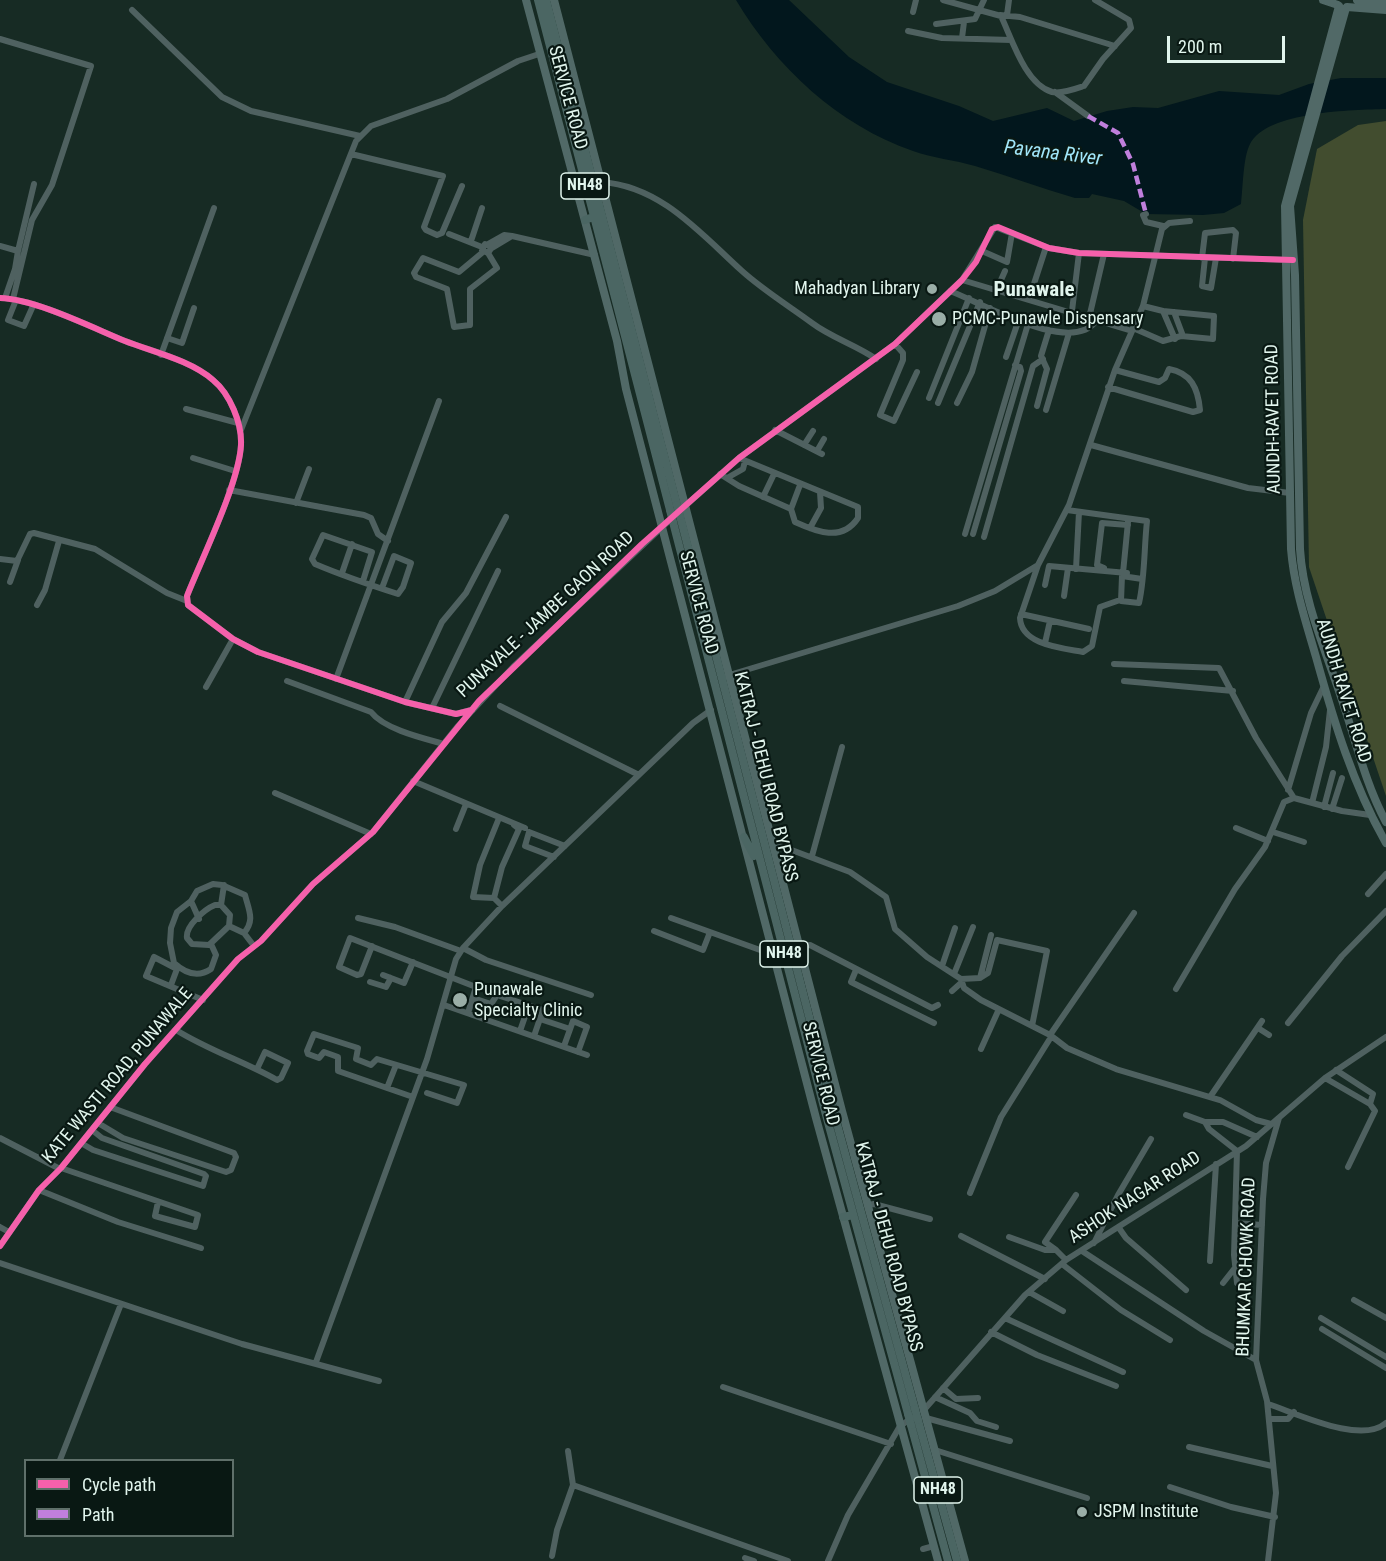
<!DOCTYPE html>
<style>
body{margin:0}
#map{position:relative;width:1386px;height:1561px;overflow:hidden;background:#172b24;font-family:"Roboto Condensed",sans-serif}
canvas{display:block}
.legend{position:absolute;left:24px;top:1459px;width:210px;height:78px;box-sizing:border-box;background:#091813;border:2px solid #5f706a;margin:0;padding:8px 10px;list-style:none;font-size:18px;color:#e1f5ed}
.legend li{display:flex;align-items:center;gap:12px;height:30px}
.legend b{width:30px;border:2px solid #5f706a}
.scale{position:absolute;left:1167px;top:36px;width:118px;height:27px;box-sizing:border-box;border:3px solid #e1f5ed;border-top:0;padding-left:8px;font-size:18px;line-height:21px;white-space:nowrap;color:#e1f5ed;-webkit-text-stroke:4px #091813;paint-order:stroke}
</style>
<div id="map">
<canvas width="1386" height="1561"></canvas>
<ul class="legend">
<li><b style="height:8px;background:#f560ab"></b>Cycle path</li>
<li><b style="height:8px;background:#c07fdc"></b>Path</li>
</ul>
<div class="scale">200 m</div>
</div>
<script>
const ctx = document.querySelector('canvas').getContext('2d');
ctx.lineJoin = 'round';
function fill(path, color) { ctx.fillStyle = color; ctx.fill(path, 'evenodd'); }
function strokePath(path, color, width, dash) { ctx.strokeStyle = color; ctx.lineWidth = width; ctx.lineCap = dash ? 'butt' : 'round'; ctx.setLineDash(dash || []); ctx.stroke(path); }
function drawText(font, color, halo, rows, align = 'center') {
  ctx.font = font + ' "Roboto Condensed",sans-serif'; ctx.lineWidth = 4.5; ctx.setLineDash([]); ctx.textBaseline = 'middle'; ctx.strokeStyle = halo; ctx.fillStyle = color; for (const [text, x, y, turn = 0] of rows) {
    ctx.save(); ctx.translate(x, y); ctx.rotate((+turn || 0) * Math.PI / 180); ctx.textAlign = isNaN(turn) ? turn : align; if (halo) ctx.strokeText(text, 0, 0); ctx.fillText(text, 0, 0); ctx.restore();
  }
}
const green = new Path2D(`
 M1386 121V796L1309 567 1303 220 1317 149 1358 125Z`);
const water = new Path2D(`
 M736 0H789L849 57 887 82 959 106 993 121 1047 108 1074 121 1107 111 1133 107 1158 108 1219 91 1279 95 1309 84 1341 78H1386V109C1353 110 1267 111 1250 144 1243 157 1243 188 1241 204L1224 213 1203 215 1146 214 1124 201 1092 194 1089 198H1075C1041 188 1008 176 975 166 954 160 933 158 913 151 838 125 776 67 736 0Z`);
const minor = new Path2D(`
 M943 0 1001 16C1012 39 1025 84 1052 92 1062 94 1075 89 1084 86L1103 59 1131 28 1129 20 1095 0
 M132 10 222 97 251 111 360 136
 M913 12 916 0
 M1000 15 1020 17 1115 46
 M1007 15 1009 0
 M936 24 975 19 984 0
 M908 31 942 38 1011 40
 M962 38 964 22
 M0 39 91 66 52 185 32 220 13 299
 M1055 92 1088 116
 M351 154 443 176 424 227 426 230 437 235 442 233 462 186
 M601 182C661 186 700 233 742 271 763 290 789 306 812 323 832 338 856 345 876 359
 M1146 214 1143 215 1146 222 1163 226
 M449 234 482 247
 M512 236 595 255
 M471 241 482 208
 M488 244 504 235 512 236 492 248
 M0 246 18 251 15 269 5 298
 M18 251 34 184
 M982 251 1007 262 1012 233
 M483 252 459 272 423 258 414 273 416 277 447 289 454 327 470 325V289L497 268 488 253 482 250 485 244 492 247 488 253
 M1202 258 1205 233 1233 230 1236 233 1233 259
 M1205 258 1202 286 1211 288 1216 258
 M962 280 1132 331
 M997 289 1005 271
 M950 291C980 302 1071 356 1096 321
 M0 298C35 299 91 327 125 341 153 352 190 360 213 380 230 394 242 423 241 445 239 483 202 558 187 596L188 605 233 639 258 652 405 702 456 714 471 710
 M1029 299 1046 247
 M16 300 8 320 24 326 33 306
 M1143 306 1163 311 1175 339
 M1072 311 1079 253
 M1174 312 1183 336
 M1089 318 1104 254
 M1133 328 1163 341 1181 336 1213 339 1214 316 1163 311
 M167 338 182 343 194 308
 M895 344 903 353V360L880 415 894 421 917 372
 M161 355 214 208
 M1006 357 1018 322
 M1108 387 1193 412 1200 410C1198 388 1191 373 1169 369L1165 378 1159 382 1115 370
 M929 398 969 298
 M938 403 980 302
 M957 403 972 372 990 308
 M1037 406 1047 369 1041 356 1049 330
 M186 409 238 423
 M1046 410 1069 333
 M241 430 356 141 371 126 447 99 518 61 539 54
 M775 430 822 454
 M804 445 813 431
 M1091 445 1248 488 1290 493
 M817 451 824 439
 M193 458 235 471
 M739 458 858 507V518C842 542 817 532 795 522L791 509 800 485
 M720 474 739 486 791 509
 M727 478 743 469 745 461
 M229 490 364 515 371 518 378 534 388 541
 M763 497 774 474
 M296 503 309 469
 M684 507 739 458 895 344 962 280 995 227 1049 248 1079 253 1290 260
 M1067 510 1147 521C1144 548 1145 577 1139 603L1121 601 1122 576 1142 579
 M810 528 821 508 820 492
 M965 534 1028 324
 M973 534 1021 371 1020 367 1015 365
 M984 537 1033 366 1043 359
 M0 559 17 561 30 534 34 533 95 549 167 593 187 601
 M1104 568 1097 565 1102 523 1128 525
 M1076 569 1079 512
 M342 573 352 544
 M1123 573 1128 522
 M363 581 372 552 323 535 312 559 315 564C341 575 370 585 398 594L403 587 411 563 394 556 382 588
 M10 582 18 560
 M1045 585 1049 566 1127 573
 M1064 596 1068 568
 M1120 600 1100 607 1092 646 1083 652C1062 648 1021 645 1020 618L1038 565 1069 505 1115 370 1143 306 1162 229 1169 223 1190 221
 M37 605 45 590 59 541
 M1021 614 1089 629
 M1045 643 1050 621
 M1114 664 1219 668 1256 738 1294 798 1342 811 1370 815
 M726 676 958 606 995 591 1038 565
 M336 679 439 401
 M287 681 371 712C384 729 422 738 444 744
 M1124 681 1233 691
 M206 687 233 639
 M405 702 442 622 466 593 506 517
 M500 706 639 775
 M432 708 498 571
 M413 781 525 828
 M1288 790 1311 713 1323 688
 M275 793 371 834
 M1312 803 1326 747 1330 710
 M1324 807 1333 773
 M1332 809 1342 778
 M1236 828 1268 841
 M456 829 466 804
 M1273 832 1304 842
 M773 843 850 872 886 897 895 929 927 957 961 979 964 988 981 1000 1050 1035 1067 1048 1116 1069 1220 1100 1256 1120 1271 1124
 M812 856 842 747
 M554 857 525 846 529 832 565 846
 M1368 894 1386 874
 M494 898 473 897 480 865 499 818
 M191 901 199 919
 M215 905H221L230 915 229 926 209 945 192 944 187 938C185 926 205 909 215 905Z
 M221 905 224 885
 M502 906 494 898 502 867 519 829 514 825
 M358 918 395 927 461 951
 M671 918 774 955
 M229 926 244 933 254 946
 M654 931 703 950 710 932
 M211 944 216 955 211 969C198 978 185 973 174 963L170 943 171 928 177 912 191 901 197 891 213 884 222 885 245 895C249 911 255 920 244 933
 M372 946 361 974 357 975 339 967 350 938 476 987 468 1013
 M800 946 810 945 932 1008 938 1005
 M463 948 486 960 591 995
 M942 966 955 928
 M856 970 851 982 934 1023
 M954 974 973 927
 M383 975 404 983 413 962
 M980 978 991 935
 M961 979 980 978 988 973 997 940 1047 951 1032 1026
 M370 982 386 987 391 978
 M171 985 177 969 154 957 146 976 203 1000
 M1176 989 1235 889 1265 847 1284 802 1294 798
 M952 991 962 982
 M473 998 491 1004 497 995 543 1010 534 1036
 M444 1005 587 1055
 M540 1019 570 1029
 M1288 1023 1342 956 1386 911
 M1258 1028 1269 1035
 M176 1030C210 1051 243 1061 277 1080L281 1078 288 1063 265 1052 257 1069
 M520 1031 529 1005
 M1050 1035 1134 913
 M564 1046 573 1021 587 1027 578 1052
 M981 1049 999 1009
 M1336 1070 1373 1094 1370 1104
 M1325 1078 1370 1104 1375 1111 1348 1167
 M387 1088 396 1065
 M413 1097 338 1071V1057L324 1052 319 1058 308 1054 307 1051 314 1034 358 1048 356 1059 371 1065 377 1059 464 1085 457 1103 427 1093
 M1210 1097 1262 1021
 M1186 1115 1205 1122 1209 1129 1237 1151 1234 1255 1237 1283
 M1205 1122H1223L1257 1137
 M98 1123 123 1138 226 1172 231 1170 236 1157 234 1153 110 1107
 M0 1138 60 1169
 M81 1143 93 1150 203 1186 206 1176 204 1174 102 1138 92 1130
 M61 1168 198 1215 195 1227 155 1216 158 1202
 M39 1190 118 1222 201 1248
 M970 1193 1001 1117 1051 1037
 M867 1205 874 1204 930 1219
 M1235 1223 1262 1225
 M0 1227 9 1232
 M1119 1228 1126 1238 1186 1290
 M961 1236 1045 1279
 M1009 1237 1045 1250H1056L1066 1260
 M1094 1243 1118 1195 1151 1139
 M0 1246 39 1190 61 1168 145 1064 238 959 261 941 313 884 373 832 458 726 513 667 674 516
 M1056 1250 1045 1242 1076 1195
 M1082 1251 1204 1331 1256 1360
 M1210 1261 1216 1164
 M0 1263 242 1344 379 1381
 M1062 1264 1121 1310 1170 1340
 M1223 1283 1234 1269
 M1029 1292 1063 1311
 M1354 1300 1386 1318
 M1005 1318 1123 1372
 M1321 1318 1386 1357
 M1322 1329 1386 1368
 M991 1332 1037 1355 1116 1386
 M316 1362 427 1059 456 959 463 948 502 906 693 723 711 710
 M723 1387 891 1444
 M943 1388 956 1399 978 1398
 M935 1397 970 1413 977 1421 996 1427
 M1268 1404C1296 1413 1361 1445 1386 1423
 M923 1411 1025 1295 1066 1260 1246 1146 1325 1078 1386 1037
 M926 1418 1010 1441
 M1269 1419H1288L1294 1412
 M1189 1447 1272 1466
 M935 1450 1087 1498
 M568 1451 573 1485 788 1561
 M60 1460 121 1304
 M1170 1487 1231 1507 1275 1517
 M923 1549 934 1546
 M552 1556 557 1530 573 1485
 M745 1558 754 1561
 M828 1561 848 1515 900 1426 912 1418
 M1268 1561 1276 1493 1267 1401 1256 1360 1263 1199 1266 1163 1279 1118`);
const major = new Path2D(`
 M526 0 617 341 626 389 816 1118 938 1561
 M554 0 842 1111 965 1561
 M1323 0 1338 5
 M1357 0 1386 4
 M1339 6 1285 206 1291 549C1294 587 1306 622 1316 657 1334 722 1353 785 1386 843
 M1347 7 1386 10
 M1346 8 1290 206 1295 275 1300 549C1303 601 1326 651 1342 700 1356 741 1365 783 1386 822`);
const highway = new Path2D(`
 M538 0 670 510
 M546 0 677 505
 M585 220 593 217
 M680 516 834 1113 915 1409
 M673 522 826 1115 908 1414
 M744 837 754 856
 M771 943 783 950
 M843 1217 853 1215
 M918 1420 957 1561
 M911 1425 948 1561`);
const highwayBridge = new Path2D(`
 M677 505 680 516
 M670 510 673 522
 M915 1409 918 1420
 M908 1414 911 1425`);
const quiet = new Path2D(`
 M1088 116 1118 133 1133 164 1146 214`);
const cycleway = new Path2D(`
 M0 298C35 299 91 327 125 341 153 352 190 360 213 380 230 394 242 423 241 445 239 483 202 558 187 596L188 605 233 639 258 652 405 702 456 714 472 710
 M0 1246 39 1190 61 1168 145 1064 238 959 261 941 313 884 373 832 479 701 642 544 739 458 895 344 962 280 976 262 992 229 998 227 1049 248 1079 253 1293 260`);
const markers = [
 [932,289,6,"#9aaea7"],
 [939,319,8,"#9aaea7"],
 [460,1000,8,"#9aaea7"],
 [1082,1512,6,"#9aaea7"]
];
const shields = [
 [585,186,48],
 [784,954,48],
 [938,1490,48]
];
const shieldNames = [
 ["NH48",585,186],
 ["NH48",784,954],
 ["NH48",938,1490]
];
const streetNames = [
 ["SERVICE ROAD",567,98,75],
 ["AUNDH-RAVET ROAD",1274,419,-91],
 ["SERVICE ROAD",698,603,75],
 ["PUNAVALE - JAMBE GAON ROAD",546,615,-43],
 ["AUNDH RAVET ROAD",1343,691,73],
 ["KATRAJ - DEHU ROAD BYPASS",765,777,76],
 ["SERVICE ROAD",820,1074,76],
 ["KATE WASTI ROAD, PUNAWALE",118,1076,-50],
 ["ASHOK NAGAR ROAD",1135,1198,-33],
 ["KATRAJ - DEHU ROAD BYPASS",888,1247,75],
 ["BHUMKAR CHOWK ROAD",1247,1267,-88]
];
const poiNames = [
 ["Mahadyan Library",920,289,"right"],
 ["PCMC-Punawle Dispensary",952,319],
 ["Punawale",474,990],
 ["Specialty Clinic",474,1011],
 ["JSPM Institute",1094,1512]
];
const waterNames = [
 ["Pavana River",1053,154,7]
];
const quarterNames = [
 ["Punawale",1034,291]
];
fill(green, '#424d2f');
fill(water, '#02171d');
strokePath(minor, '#4f6160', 6);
strokePath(major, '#516967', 8);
strokePath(highway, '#4b6663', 8);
strokePath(highwayBridge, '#4b6663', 8);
strokePath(quiet, '#c07fdc', 4.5, [9, 4.5]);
strokePath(cycleway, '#f560ab', 6);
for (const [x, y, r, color] of markers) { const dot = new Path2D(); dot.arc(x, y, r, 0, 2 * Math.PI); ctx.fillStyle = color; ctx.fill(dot); strokePath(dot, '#091813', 2); }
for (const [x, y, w] of shields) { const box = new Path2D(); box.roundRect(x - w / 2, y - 13, w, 26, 4.5); ctx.fillStyle = '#091813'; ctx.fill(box); strokePath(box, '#e1f5ed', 1.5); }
drawText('bold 16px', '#e1f5ed', null, shieldNames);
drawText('18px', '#e1f5ed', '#091813', streetNames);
drawText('18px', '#e1f5ed', '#091813', poiNames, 'left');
drawText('italic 20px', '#a1e6f9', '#091813', waterNames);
drawText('bold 21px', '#e1f5ed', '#091813', quarterNames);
</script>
